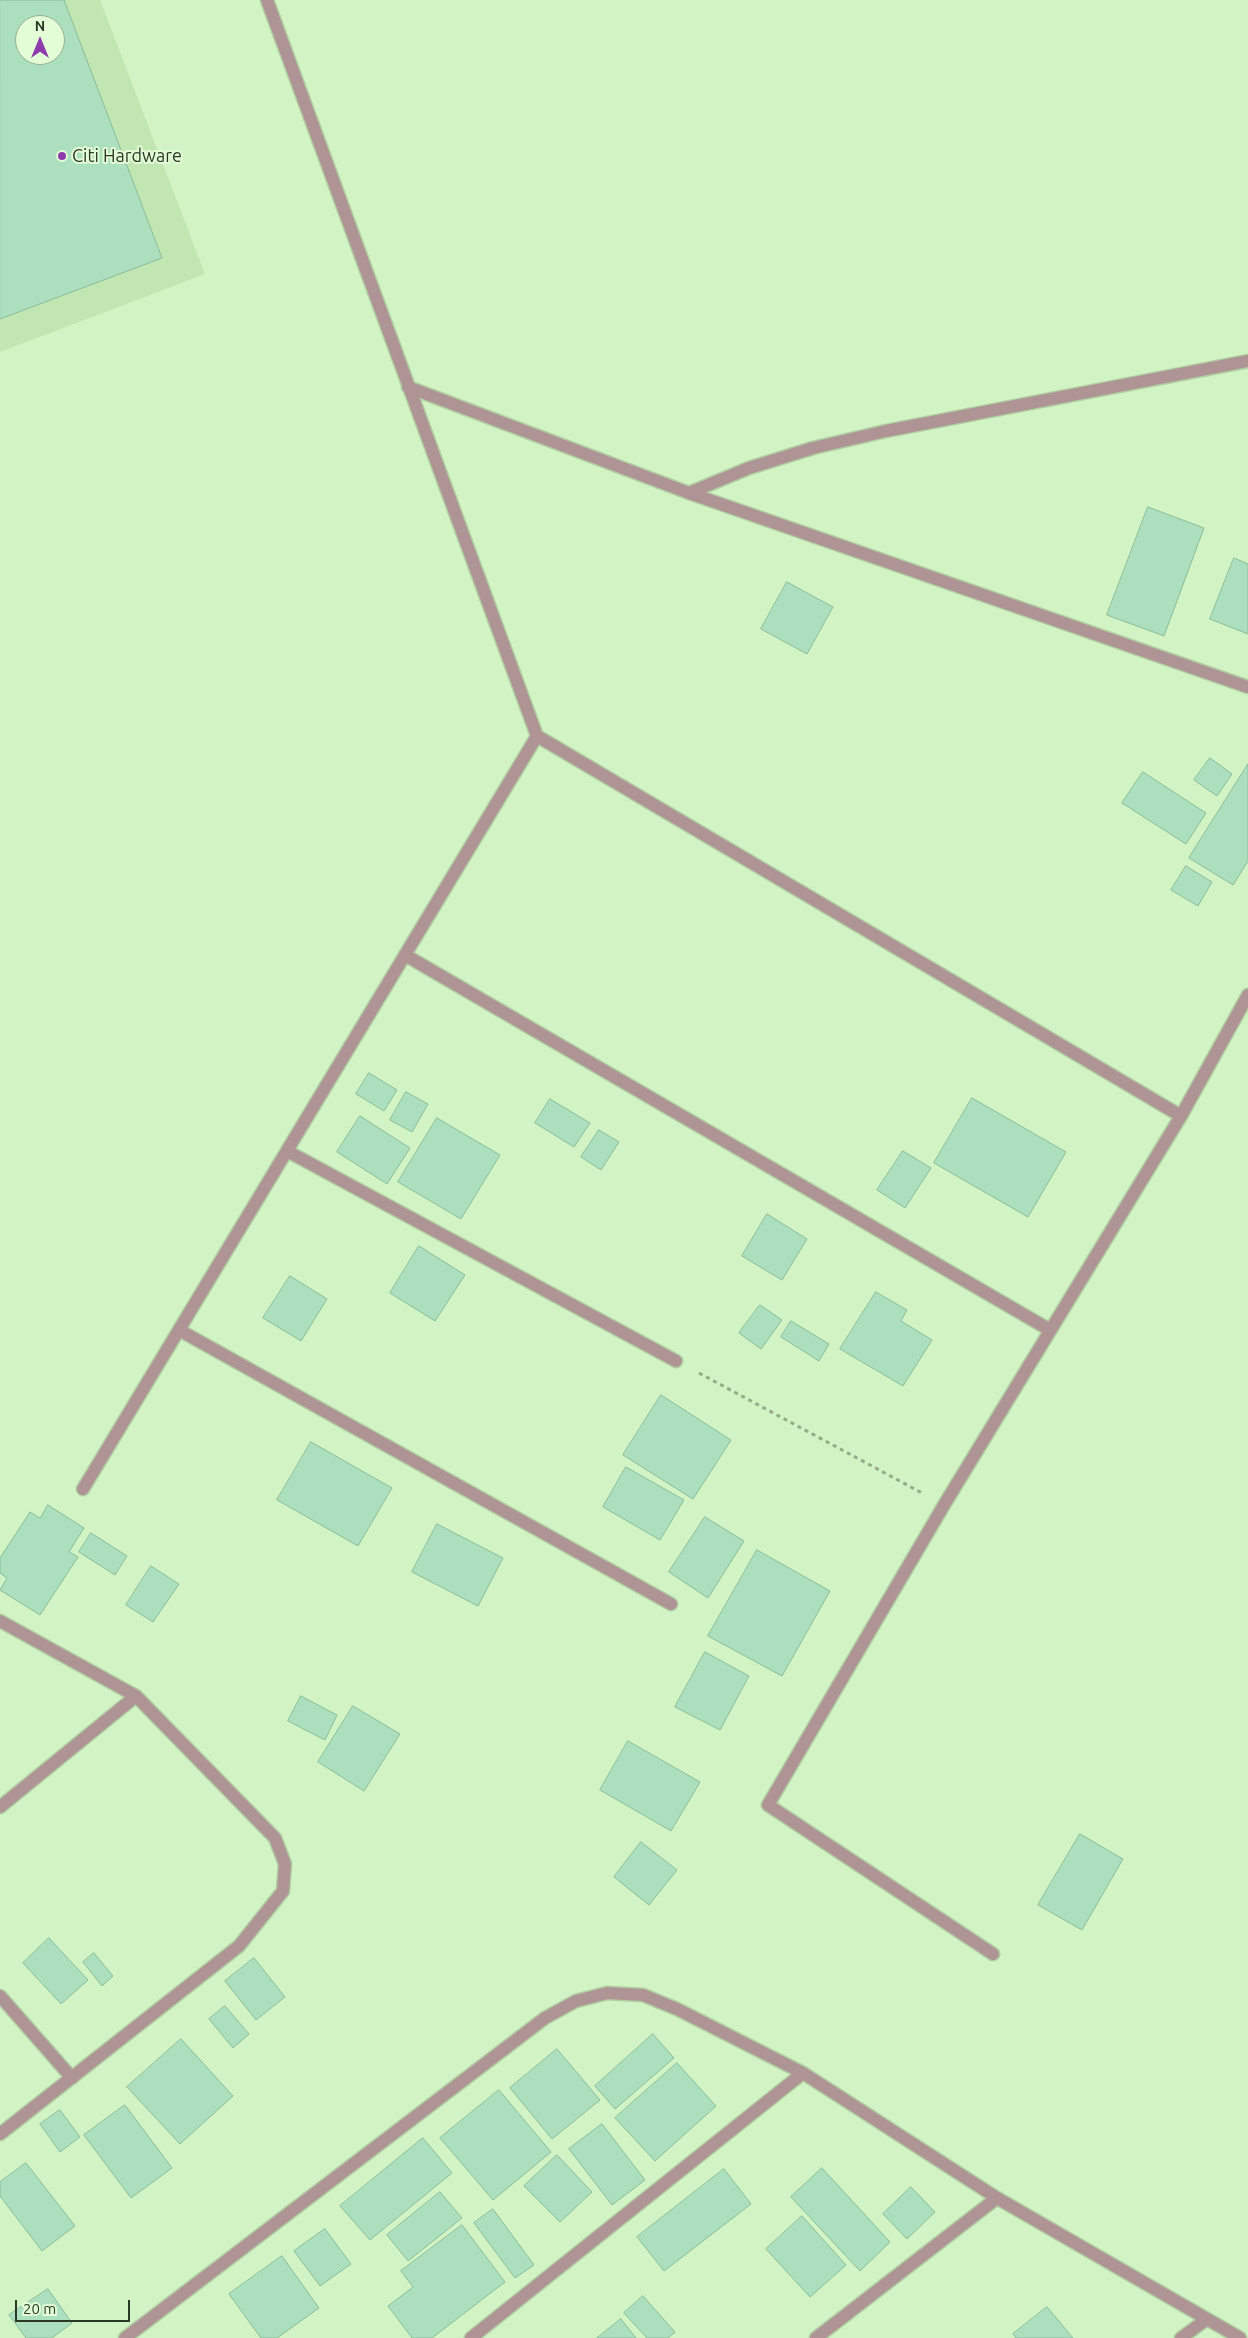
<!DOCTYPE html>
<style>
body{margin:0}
#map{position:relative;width:1248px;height:2338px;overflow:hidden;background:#d2f3c3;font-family:Ubuntu,sans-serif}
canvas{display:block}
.north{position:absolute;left:15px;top:15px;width:50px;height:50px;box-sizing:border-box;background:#e3fed7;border:1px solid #99af90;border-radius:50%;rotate:0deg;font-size:14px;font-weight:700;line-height:20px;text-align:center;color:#2b3825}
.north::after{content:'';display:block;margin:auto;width:18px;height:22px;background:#8e3cac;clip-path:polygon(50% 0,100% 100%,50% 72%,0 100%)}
.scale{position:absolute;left:15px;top:2300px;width:115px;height:22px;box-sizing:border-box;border:2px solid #2b3825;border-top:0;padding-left:6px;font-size:15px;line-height:18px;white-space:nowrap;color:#2b3825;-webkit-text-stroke:4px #e3fed7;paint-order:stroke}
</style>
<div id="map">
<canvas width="1248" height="2338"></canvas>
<div class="north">N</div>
<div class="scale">20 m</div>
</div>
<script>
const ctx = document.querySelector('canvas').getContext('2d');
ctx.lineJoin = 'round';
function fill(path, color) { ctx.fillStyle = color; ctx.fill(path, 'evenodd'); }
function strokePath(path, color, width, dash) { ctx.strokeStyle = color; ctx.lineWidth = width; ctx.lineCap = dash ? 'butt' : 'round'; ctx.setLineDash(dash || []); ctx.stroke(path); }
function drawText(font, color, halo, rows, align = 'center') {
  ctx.font = font + ' Ubuntu,sans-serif'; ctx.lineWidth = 4; ctx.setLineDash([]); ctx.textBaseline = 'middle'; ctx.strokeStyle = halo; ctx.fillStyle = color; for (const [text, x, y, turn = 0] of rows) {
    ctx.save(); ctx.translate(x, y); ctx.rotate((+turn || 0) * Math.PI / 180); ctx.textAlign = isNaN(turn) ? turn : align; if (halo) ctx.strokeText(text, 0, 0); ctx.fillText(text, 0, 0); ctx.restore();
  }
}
const built = new Path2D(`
 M0 0H100L205 274 0 352ZM25 25H55V55H25Z`);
const building = new Path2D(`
 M0 0H64L162 258 0 319ZM25 25H55V55H25Z
 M1148 507 1204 528 1164 636 1107 615Z
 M1234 558 1248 564V634L1210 619Z
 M787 582 833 607 807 654 761 629Z
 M1210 758 1232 774 1217 796 1194 780Z
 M1248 764V861L1233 885 1189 858Z
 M1143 772 1206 813 1186 844 1122 803Z
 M1186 866 1212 882 1198 906 1171 890Z
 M369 1073 397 1090 384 1111 356 1094Z
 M406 1092 428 1104 412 1132 390 1120Z
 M972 1098 1066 1152 1028 1217 934 1163Z
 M550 1099 590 1123 574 1147 535 1123Z
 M360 1116 410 1148 387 1184 337 1152Z
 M437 1118 500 1155 461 1219 398 1182Z
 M599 1130 619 1142 601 1170 581 1157Z
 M903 1151 931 1168 905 1208 877 1190Z
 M767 1214 807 1239 782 1280 742 1256Z
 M419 1246 465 1275 435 1321 390 1293Z
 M290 1276 327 1299 301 1341 263 1318Z
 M876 1292 907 1310 901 1321 932 1340 903 1386 840 1349Z
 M760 1305 782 1320 761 1349 739 1333Z
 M791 1321 829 1344 819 1361 781 1337Z
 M661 1395 731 1440 693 1499 623 1455Z
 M311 1442 392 1488 358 1546 277 1500Z
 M626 1467 684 1500 660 1540 603 1507Z
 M48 1505 84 1528 69 1552 78 1557 40 1615 0 1590 7 1578 0 1573V1558L30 1512 40 1518Z
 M705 1517 744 1541 708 1598 669 1572Z
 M437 1524 503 1558 478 1606 412 1572Z
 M91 1533 127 1556 115 1575 79 1552Z
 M757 1550 830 1591 782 1676 708 1636Z
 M151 1566 179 1584 153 1622 126 1605Z
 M705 1652 749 1676 720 1730 675 1707Z
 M301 1696 337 1715 325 1740 288 1721Z
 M353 1706 400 1734 364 1791 318 1762Z
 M628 1741 700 1782 671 1831 600 1790Z
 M1080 1834 1123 1859 1082 1930 1038 1905Z
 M641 1842 677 1870 649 1905 614 1877Z
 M49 1938 88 1980 61 2004 23 1963Z
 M94 1953 113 1976 102 1986 83 1962Z
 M254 1958 285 1997 256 2020 225 1981Z
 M225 2006 249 2034 233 2048 209 2019Z
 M653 2034 674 2058 615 2109 595 2086Z
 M181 2039 233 2096 180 2144 127 2087Z
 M557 2049 600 2100 552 2139 510 2088Z
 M677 2063 716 2106 655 2161 615 2118Z
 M499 2090 551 2152 493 2200 440 2138Z
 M125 2105 172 2168 131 2198 84 2135Z
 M60 2110 80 2137 60 2152 40 2124Z
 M602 2124 645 2180 612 2205 569 2149Z
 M423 2138 452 2173 370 2240 340 2206Z
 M557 2155 592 2192 560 2222 524 2186Z
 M26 2163 75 2226 42 2251 0 2196V2182Z
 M822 2168 890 2242 860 2271 791 2197Z
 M724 2169 751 2204 664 2271 637 2237Z
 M911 2187 935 2212 907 2239 883 2214Z
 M440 2192 462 2218 408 2261 387 2235Z
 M493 2209 534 2265 515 2278 474 2223Z
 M802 2216 846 2265 810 2297 766 2249Z
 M462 2225 505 2282 432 2338H412L388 2306 413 2287 401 2271Z
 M325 2229 351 2264 320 2286 294 2251Z
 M282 2256 319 2308 277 2338H261L229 2294Z
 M48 2289 72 2323 52 2338H26L9 2315Z
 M643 2296 675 2332 668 2338H647L624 2313Z
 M1047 2307 1073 2338H1016L1013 2334Z
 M621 2319 636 2338H597Z`);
const path = new Path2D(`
 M699 1373 922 1493`);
const street = new Path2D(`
 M267 0 537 736 1181 1116
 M408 387 689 493 1248 687
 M689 493 749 468 813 448 886 431 1248 361
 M405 955 1050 1330
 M287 1151 676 1361
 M179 1330 671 1604
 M83 1489 537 736
 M0 1621 136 1696 275 1838 285 1864 283 1891 239 1946 0 2134
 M0 1807 136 1696
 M993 1954 768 1805 944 1505 1181 1116 1248 995
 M0 1996 72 2078
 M125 2338 545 2018 576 2001 607 1993 643 1995 677 2009 803 2073 997 2198 1240 2338
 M471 2338 803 2073
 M816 2338 997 2198
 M1181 2338 1207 2319`);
const markers = [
 [62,156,5,"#8e3cac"]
];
const poiNames = [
 ["Citi Hardware",72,156]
];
fill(built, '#c2e6b1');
fill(building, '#abdfbd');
strokePath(building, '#89bc9b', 1);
strokePath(street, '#b1cea3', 15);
strokePath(path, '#94ad88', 3, [4, 4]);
strokePath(street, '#af9495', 12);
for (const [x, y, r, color] of markers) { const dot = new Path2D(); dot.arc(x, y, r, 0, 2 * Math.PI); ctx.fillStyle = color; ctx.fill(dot); strokePath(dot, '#e3fed7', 2); }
drawText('18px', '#2b3825', '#e3fed7', poiNames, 'left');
</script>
